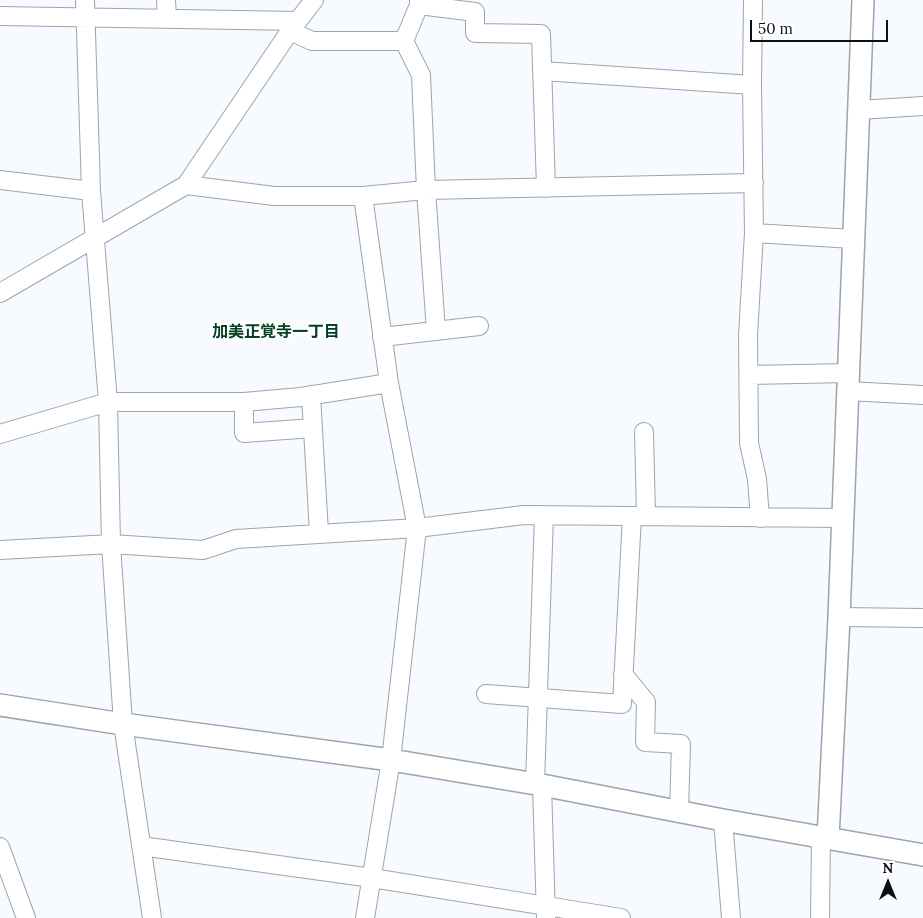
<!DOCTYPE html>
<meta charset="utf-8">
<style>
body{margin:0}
#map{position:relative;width:923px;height:918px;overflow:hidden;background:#f7fafe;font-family:Lora,serif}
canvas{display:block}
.north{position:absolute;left:863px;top:858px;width:50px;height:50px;-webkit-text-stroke:4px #fff;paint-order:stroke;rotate:0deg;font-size:14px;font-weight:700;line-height:20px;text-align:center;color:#0d1013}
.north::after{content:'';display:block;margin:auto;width:18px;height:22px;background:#0d1013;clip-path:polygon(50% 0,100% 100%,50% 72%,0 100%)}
.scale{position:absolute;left:750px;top:20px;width:138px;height:22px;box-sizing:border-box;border:2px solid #0d1013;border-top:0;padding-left:6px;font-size:15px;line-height:18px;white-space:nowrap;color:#0d1013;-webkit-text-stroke:4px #fff;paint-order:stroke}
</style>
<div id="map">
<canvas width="923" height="918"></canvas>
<div class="north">N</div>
<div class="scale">50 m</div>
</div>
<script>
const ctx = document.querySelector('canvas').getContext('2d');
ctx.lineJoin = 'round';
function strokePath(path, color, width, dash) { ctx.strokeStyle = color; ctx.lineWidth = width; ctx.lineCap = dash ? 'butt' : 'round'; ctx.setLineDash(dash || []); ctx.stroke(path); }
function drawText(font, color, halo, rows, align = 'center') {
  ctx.font = font + ' Lora,"Noto Sans JP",serif'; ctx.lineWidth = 4.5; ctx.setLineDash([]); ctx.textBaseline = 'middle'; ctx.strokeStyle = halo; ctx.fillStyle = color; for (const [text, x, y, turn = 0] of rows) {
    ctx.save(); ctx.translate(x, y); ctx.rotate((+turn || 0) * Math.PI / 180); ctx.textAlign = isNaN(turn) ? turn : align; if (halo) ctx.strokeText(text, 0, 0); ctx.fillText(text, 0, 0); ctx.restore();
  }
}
const minor = new Path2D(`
 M85 0 91 191 108 402 111 544 123 724 152 918
 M166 0 167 19
 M419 0V5L404 41 421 75 426 190 436 331
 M753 0 752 85 754 233 748 335 749 443 757 479 760 518
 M419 5 475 12V33L541 34 546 188
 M0 16 298 21
 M290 31 312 41H404
 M542 71 752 85
 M859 110 923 106
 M0 180 91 191
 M186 185 274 196H363L426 190 754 183
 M363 196 389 383 417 528 391 760 365 918
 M754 233 853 239
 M0 293 186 185 290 31 314 0
 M382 337 479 326
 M749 375 848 373
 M848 391 923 395
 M311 395 319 533
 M244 402V433L313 428
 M644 432 646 516
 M0 434 108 402H244L301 397 389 383
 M0 550 111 544 203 550 236 539 417 528 524 515 843 518
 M839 617 923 618
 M623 674 646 702 645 742 681 744 679 811
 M486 694 622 704 632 516
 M535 783 544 515
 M542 785 546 918
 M723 820 731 918
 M141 846 372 878 621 918
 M0 847 26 918
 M820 918 821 837`);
const tertiary = new Path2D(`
 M0 705 123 724 391 760 542 785 723 820 923 855
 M828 838 839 617 863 0`);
const neighbourhoodNames = [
 ["加美正覚寺一丁目",276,332]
];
strokePath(minor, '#9ca4ad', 20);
strokePath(tertiary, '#9ca4ad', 24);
strokePath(minor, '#fff', 18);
strokePath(tertiary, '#fff', 21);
drawText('bold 16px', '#034122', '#fff', neighbourhoodNames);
</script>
